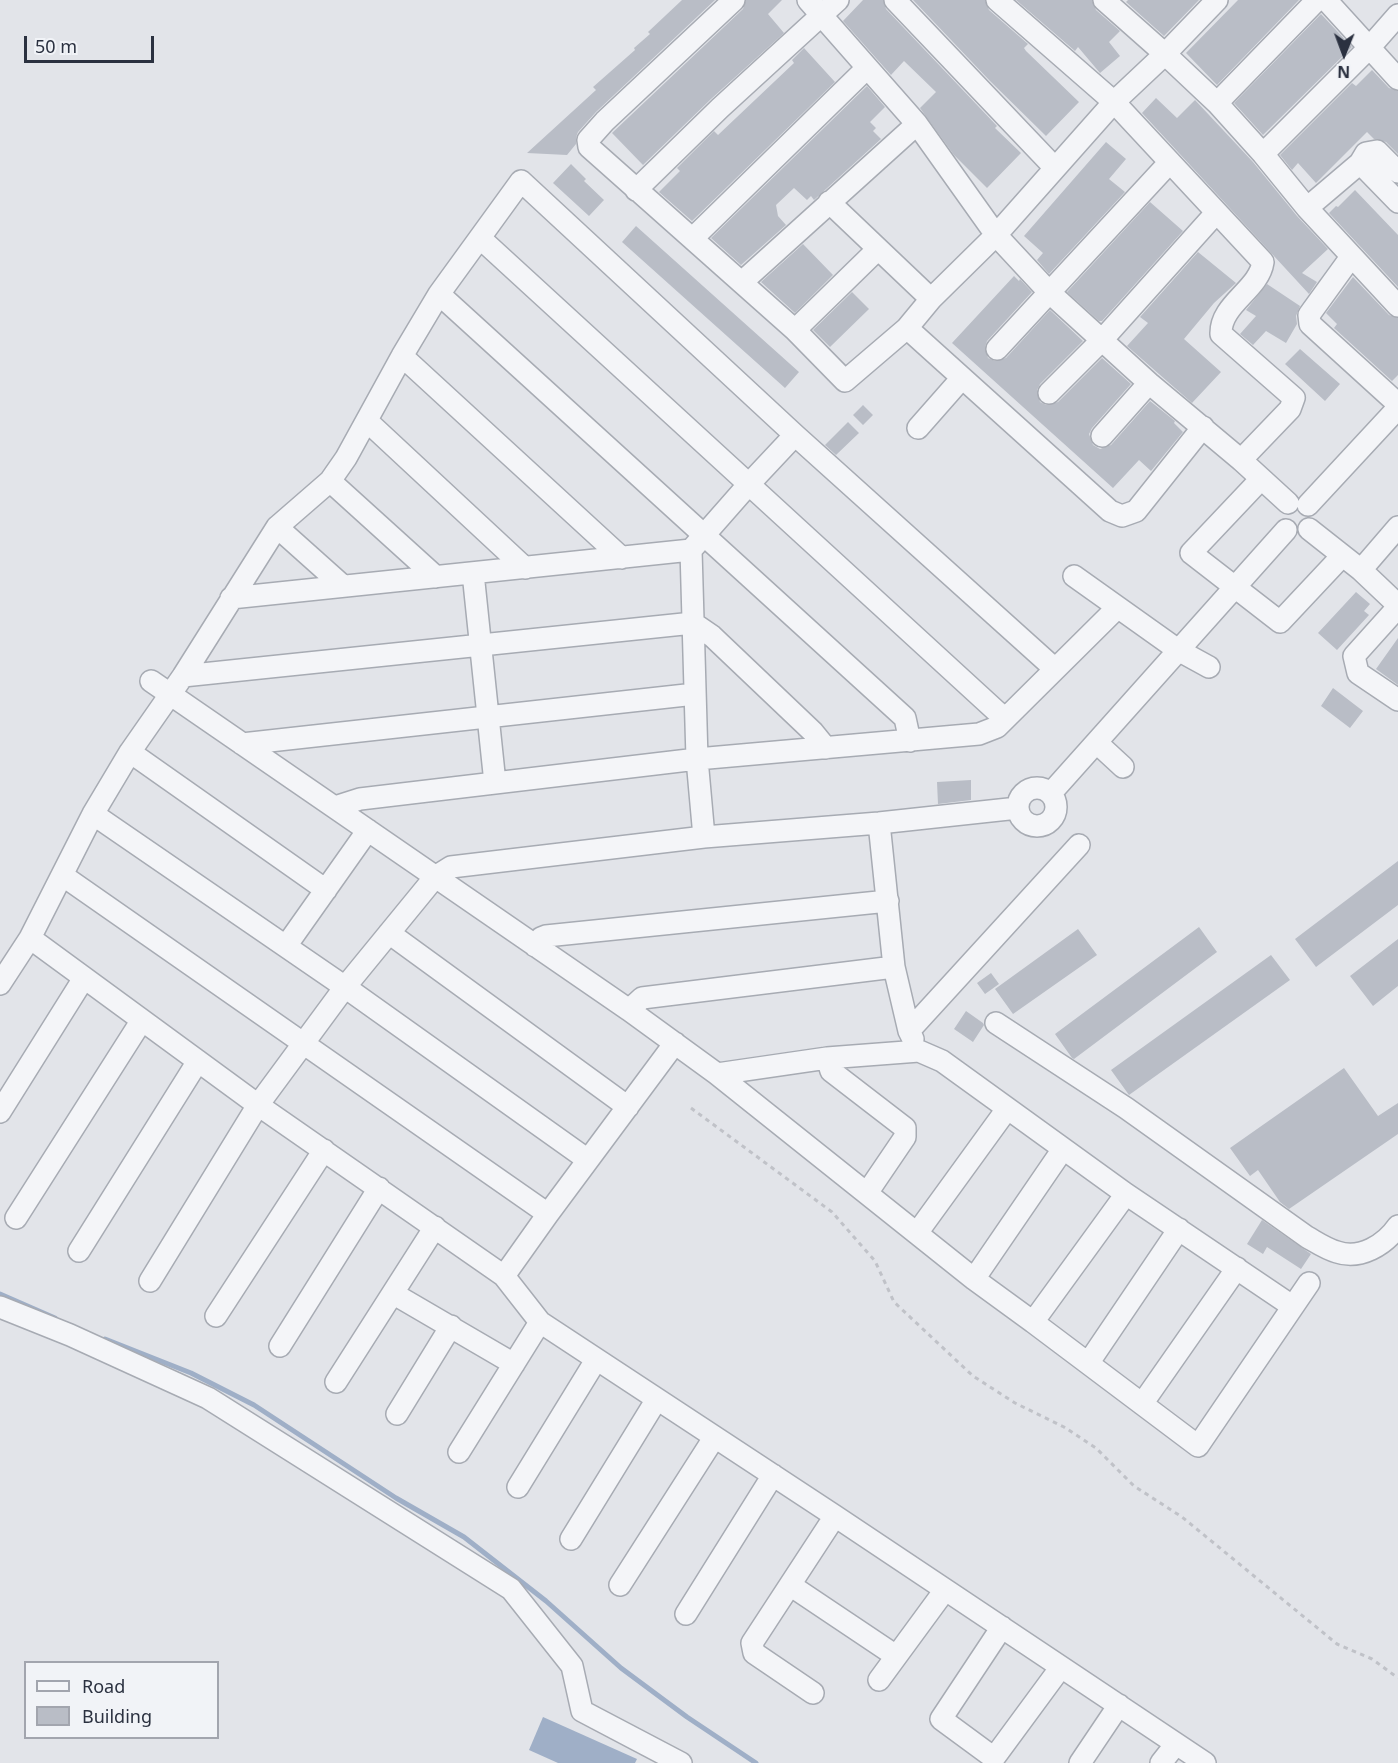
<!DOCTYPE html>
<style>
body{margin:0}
#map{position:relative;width:1398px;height:1763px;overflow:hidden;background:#e2e4e9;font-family:"Noto Sans",sans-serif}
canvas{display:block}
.legend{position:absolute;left:24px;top:1661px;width:195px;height:78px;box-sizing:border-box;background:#f1f3f7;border:2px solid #a2a5ae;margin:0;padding:8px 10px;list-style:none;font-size:18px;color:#2b3140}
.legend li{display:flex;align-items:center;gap:12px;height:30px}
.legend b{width:30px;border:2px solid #a2a5ae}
.north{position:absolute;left:1314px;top:24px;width:60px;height:60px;-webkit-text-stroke:4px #f1f3f7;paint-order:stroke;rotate:181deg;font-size:16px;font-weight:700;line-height:24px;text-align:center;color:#2b3140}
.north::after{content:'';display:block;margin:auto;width:21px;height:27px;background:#2b3140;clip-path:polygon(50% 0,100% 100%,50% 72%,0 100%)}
.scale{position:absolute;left:24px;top:36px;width:130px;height:27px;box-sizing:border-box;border:3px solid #2b3140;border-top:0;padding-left:8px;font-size:18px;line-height:21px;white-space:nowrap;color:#2b3140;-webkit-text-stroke:4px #f1f3f7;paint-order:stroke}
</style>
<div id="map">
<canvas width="1398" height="1763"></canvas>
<ul class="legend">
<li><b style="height:8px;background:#f4f5f8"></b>Road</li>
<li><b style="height:16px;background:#b9bdc6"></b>Building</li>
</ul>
<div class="north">N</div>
<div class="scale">50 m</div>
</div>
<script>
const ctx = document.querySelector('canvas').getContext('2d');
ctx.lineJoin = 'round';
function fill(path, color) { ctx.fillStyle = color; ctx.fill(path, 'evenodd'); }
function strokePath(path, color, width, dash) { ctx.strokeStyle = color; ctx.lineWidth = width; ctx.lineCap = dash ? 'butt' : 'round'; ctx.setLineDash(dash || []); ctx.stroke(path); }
const water = new Path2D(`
 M543 1717 637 1759 635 1763H558L529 1750Z`);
const stream = new Path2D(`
 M0 1294 55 1318
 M105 1339 191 1373 254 1405 396 1498 464 1537 546 1601 621 1668 687 1717 756 1763`);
const building = new Path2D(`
 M682 0H715L596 112 578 132 576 137V144L567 155 527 153 596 90 593 87 635 50 634 48 650 34 648 32Z
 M746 0H782L768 14 784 33 711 99 643 165 612 133 743 9Z
 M863 0H883L886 9 997 126 995 128 1021 153 987 188 954 155 920 108 936 92 904 61 891 75 843 21Z
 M913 0H985L989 10 1028 44 1024 48 1026 51 1079 102 1046 136 990 81Z
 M1016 0H1092L1096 10 1120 31 1109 42 1120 56 1100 73 1078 47 1075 51Z
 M1128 0H1199L1164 36 1126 2Z
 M1238 0H1299L1217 85 1186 53Z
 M1321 14 1352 47 1263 135 1234 103Z
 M804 48 835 82 692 221 659 192 680 171 677 168 714 131 718 135 794 63 792 60Z
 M1372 70 1389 88 1398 91V154L1386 142 1374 139 1367 132 1316 183 1298 163 1292 170 1280 155 1352 83 1356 86Z
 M867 86 885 107 870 122 876 128 873 131 881 139 814 200 811 196 807 200 794 188 776 205 778 216 786 225 741 265 711 238Z
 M1156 98 1177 118 1195 100 1253 162 1297 216 1328 249 1302 273 1317 282 1309 294 1142 113Z
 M1106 142 1126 159 1109 179 1125 192 1049 274 1037 260 1043 253 1024 236Z
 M571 164 586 179 584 181 604 200 589 216 553 183Z
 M1355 190 1398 235V287L1329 213 1336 206 1338 207Z
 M1150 202 1183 231 1102 321H1099L1067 292Z
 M636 226 799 372 785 388 622 242Z
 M803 244 833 275 795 313 761 282Z
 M1198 252 1236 283 1214 303 1184 339 1221 372 1192 403 1127 346 1148 323 1140 317Z
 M1014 276 1019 281 1020 279 1032 292 987 341 985 347 988 358 995 361 1006 358 1050 310 1083 341 1040 384 1037 390 1040 402 1046 405 1058 402 1102 358 1131 384 1092 428 1089 434 1093 445 1100 449 1111 445 1150 401 1175 421 1174 423 1183 432 1151 471 1139 460 1113 488 952 343Z
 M1353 277 1389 315 1398 318V375L1392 381 1334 328 1337 324 1326 313Z
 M1267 284 1300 306 1296 316 1297 324 1286 343 1266 331 1253 345 1240 334 1256 316 1246 310Z
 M852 292 869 309 830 347 813 330Z
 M1300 349 1340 384 1325 401 1285 364Z
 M863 405 873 415 863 425 853 415Z
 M848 422 859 433 836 455 825 445Z
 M1356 592 1370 604 1364 611 1369 615 1337 650 1318 633Z
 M1398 638V685L1376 669Z
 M1333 688 1363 711 1350 728 1321 706Z
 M971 780V800L938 804 937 782Z
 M1398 861V905L1316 967 1295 939Z
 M1199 927 1217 952 1074 1059 1072 1058 1055 1034Z
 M1078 929 1097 955 1013 1014 995 989Z
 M1398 939V986L1373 1006 1350 976Z
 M1271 955 1290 980 1129 1095 1111 1070Z
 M991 973 999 984 985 994 977 983Z
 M966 1011 983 1023 984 1025 973 1042 954 1029Z
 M1344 1068 1378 1116 1398 1103V1134L1289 1209 1280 1202 1258 1170 1250 1176 1230 1148Z
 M1262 1220 1311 1254 1301 1269 1267 1247 1263 1254 1247 1244Z`);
const path = new Path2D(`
 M691 1108 832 1212 875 1261 894 1302 973 1376 1015 1403 1064 1427 1096 1448 1134 1486 1182 1517 1337 1644 1372 1659 1398 1678`);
const minor = new Path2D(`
 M734 0 605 121 588 140 589 147 795 330 845 381 907 328 931 299 996 235 1114 102 1165 54 1217 0
 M808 0 917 124 996 235 1049 292 1149 383 1241 460 1288 503
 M895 0 1055 168
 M997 0 1114 102 1263 262C1259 290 1220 304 1221 334L1294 398 1290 409 1241 460
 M1104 0 1165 54 1217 103 1263 154 1307 208 1398 306
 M1326 0 1398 79
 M1217 103 1317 0
 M1263 154 1369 48 1398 15
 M1398 172 1377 151 1366 153 1360 163 1398 202
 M636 190 720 108 838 0
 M829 202 931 299
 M1307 208 1360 163
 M480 238 1005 719
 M693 238 867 68
 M1351 257 1309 315 1310 324 1398 404
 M742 282 917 124
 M439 294 905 718 910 741
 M907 328 1110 511 1122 516 1136 511 1203 427
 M795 330 878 249
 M997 349 1170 162
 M402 356 622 558
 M1049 393 1102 340 1216 213
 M367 421 525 568
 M918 428 962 378
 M1102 436 1149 383
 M1261 479 1191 553 1280 622 1342 556
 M330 481 436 577
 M1308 505 1398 408
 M277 527 343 586
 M1309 529 1361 570 1398 605
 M1361 570 1398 527
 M473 573 495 783
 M1074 576 1178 650 1209 667
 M231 598 691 550
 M1398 607 1354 656 1358 673 1398 700
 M183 676 693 623 712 636 813 732 826 748
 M151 681 629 1010 717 1074 827 1058 919 1051 942 1061 1126 1194 1292 1306
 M1097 743 1123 767
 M242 744 695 694
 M130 752 326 890
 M1018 807a19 19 0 1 1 38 0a19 19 0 1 1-38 0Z
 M1051 793 1286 530
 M335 807 360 799 697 759 979 734 997 727 1117 608
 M93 814 345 987 588 1160
 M879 823 894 967 909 1031 913 1039
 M704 837 697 759 691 550 749 484 795 435
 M62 875 548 1214
 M389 933 628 1107
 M30 938 258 1105 150 1281
 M286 946 368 830
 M535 946 541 938 546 936 888 901
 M0 984 30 938 93 814 130 752 183 676 277 527 330 481 346 458 402 356 439 294 521 181 795 435 1055 669
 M629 1010 642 998 894 967
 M996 1023 1126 1108 1307 1237C1316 1242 1326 1249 1337 1252 1360 1260 1385 1245 1398 1226
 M909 1031 1079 845
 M675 1043 548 1214 504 1276 540 1322 835 1516 1205 1763
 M827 1058 831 1071 905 1128V1137L867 1193
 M717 1074 974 1279 1033 1322 1126 1194
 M0 1112 84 978
 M16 1218 142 1020
 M917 1233 1007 1109
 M79 1251 198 1061
 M504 1276 258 1105 345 987 435 877 451 867 704 837 879 823 1018 808
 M974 1279 1063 1149
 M394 1294 514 1364
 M0 1307 70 1335 208 1398 511 1589 572 1666 582 1711 681 1763
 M216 1316 324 1150
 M1033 1322 1198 1446 1309 1283
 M280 1346 379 1188
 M1089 1362 1179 1229
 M336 1382 435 1227
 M1142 1404 1237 1268
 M397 1414 451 1326
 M459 1452 540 1322
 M518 1487 596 1360
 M571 1539 657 1399
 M620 1585 714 1438
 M790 1585 896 1656
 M686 1614 773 1475
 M1002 1627 941 1719 994 1758 1061 1667
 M879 1680 945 1590
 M813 1693 754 1653 752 1643 835 1516
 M1080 1763 1119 1705
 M1161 1763 1176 1744`);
fill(water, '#9fafc7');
strokePath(stream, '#9fafc7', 5);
fill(building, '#b9bdc6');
strokePath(minor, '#a7abb3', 24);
strokePath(path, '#c0c2c8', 3, [4.5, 4.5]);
strokePath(minor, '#f4f5f8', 21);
</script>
